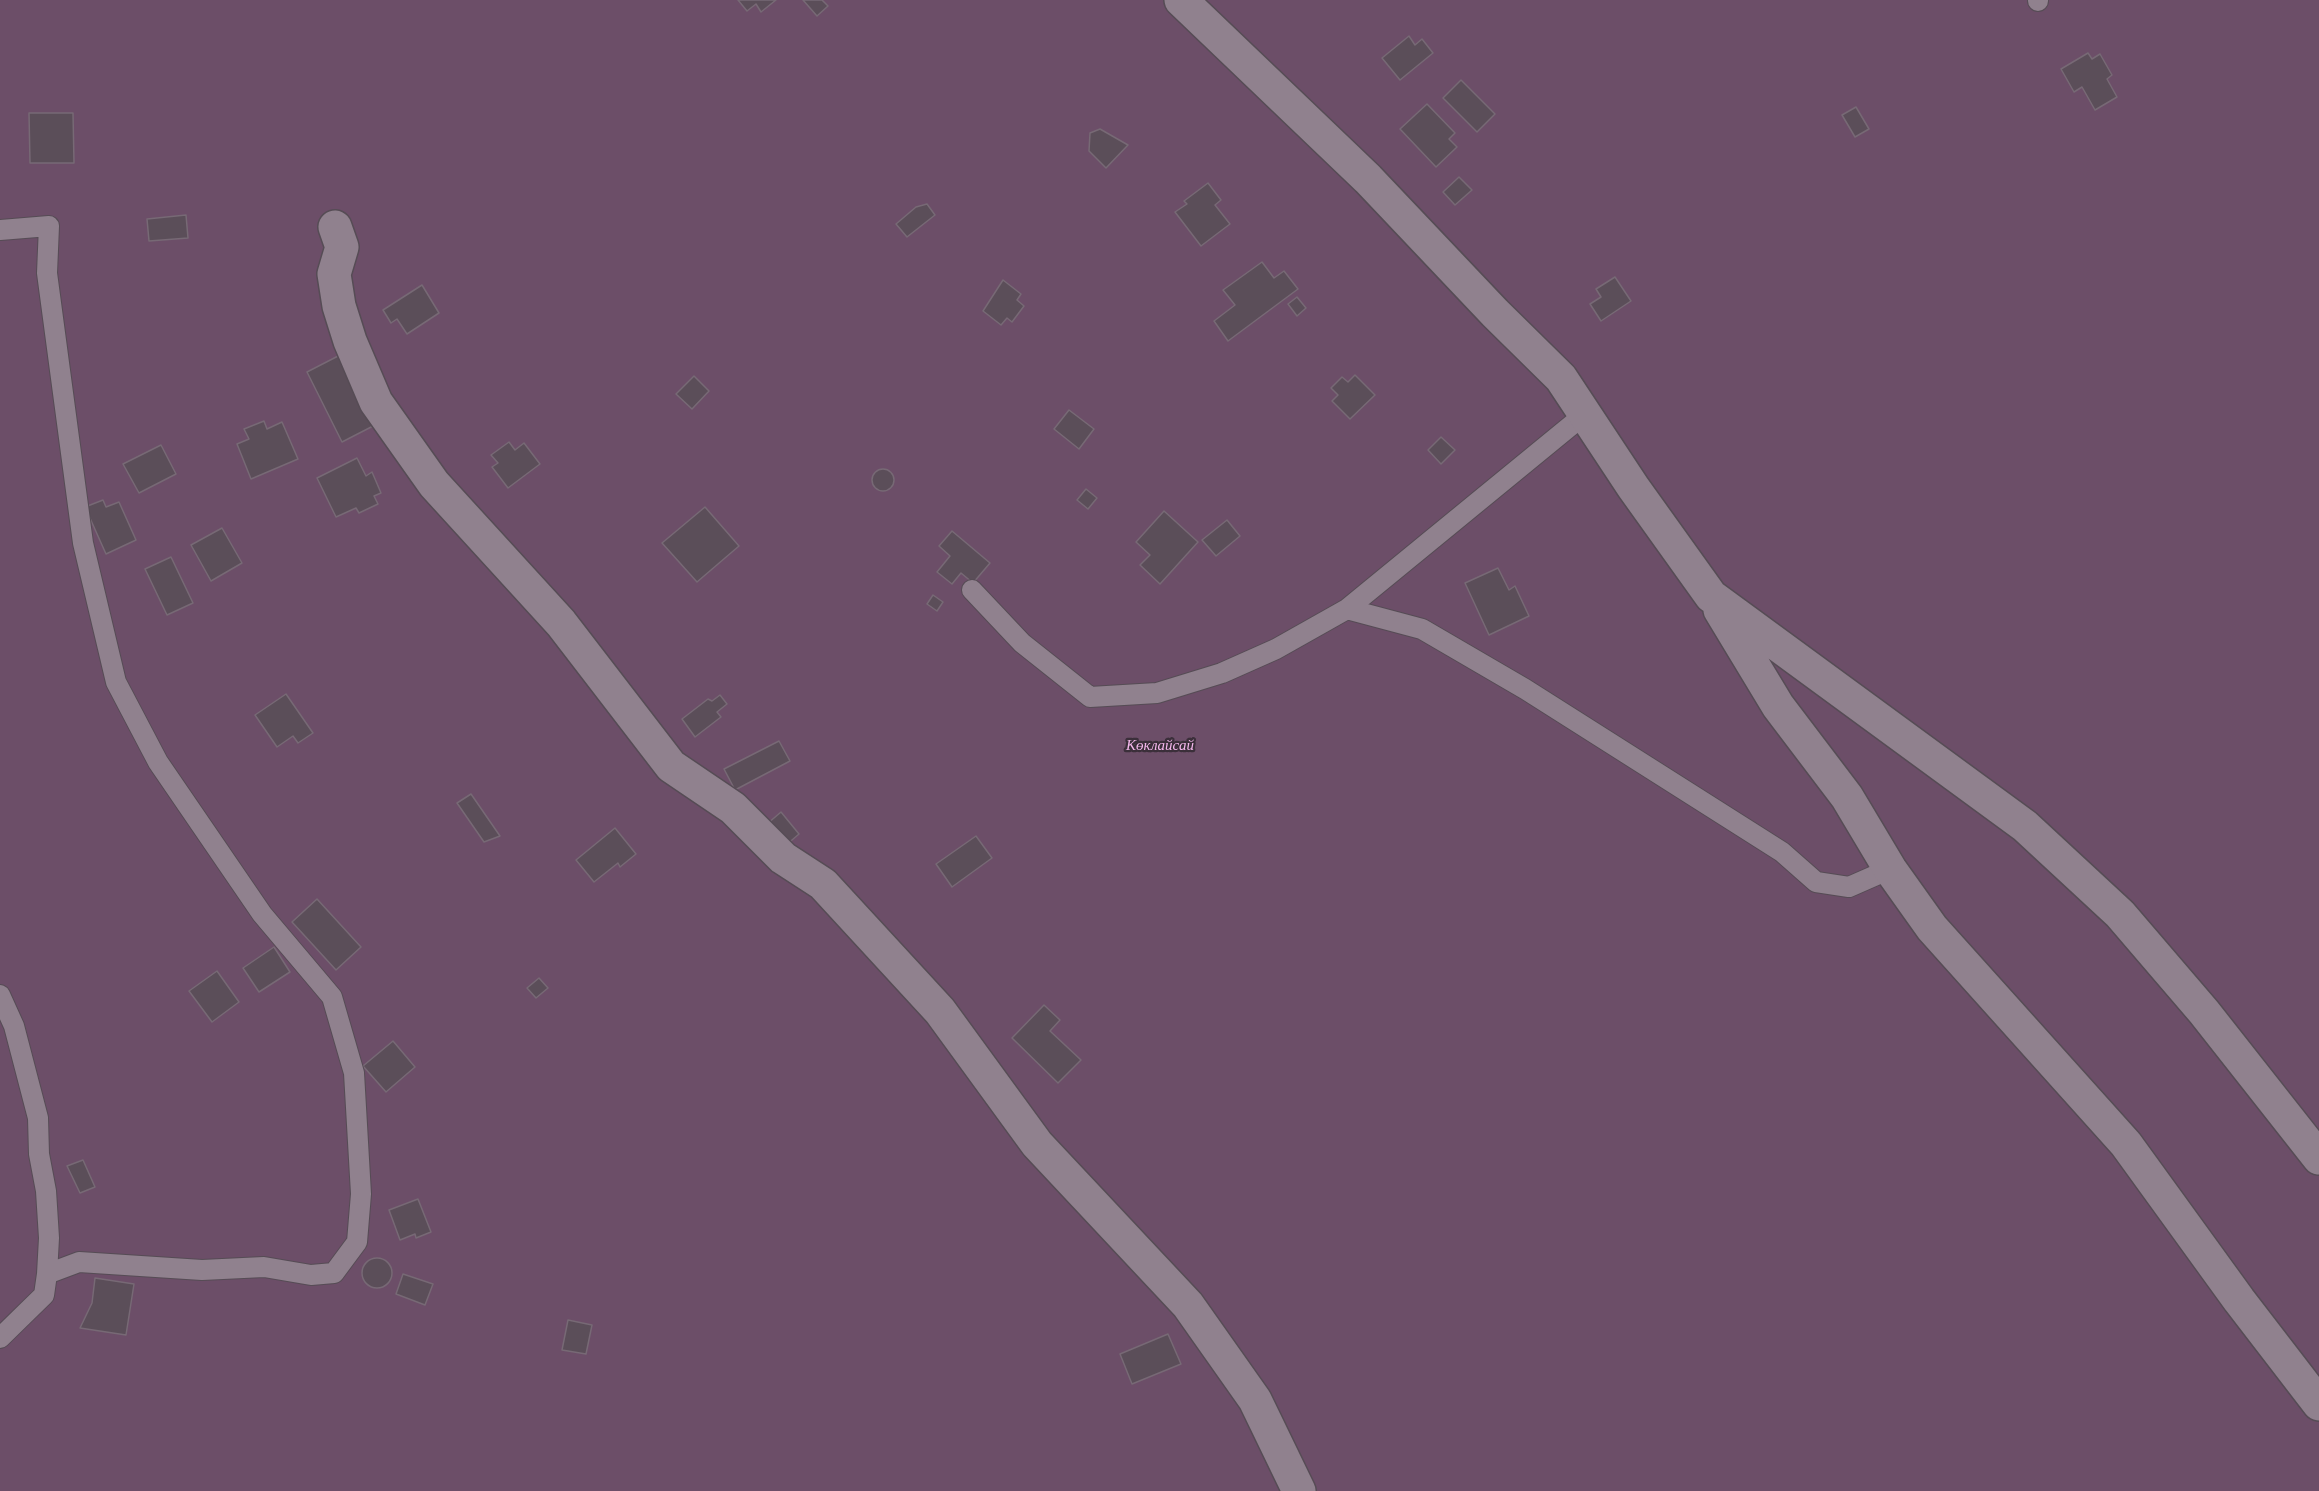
<!DOCTYPE html>
<meta charset="utf-8">
<style>
body{margin:0}
canvas{display:block;background:#3b2f3a}
</style>
<canvas width="2319" height="1491"></canvas>
<script>
const ctx = document.querySelector('canvas').getContext('2d');
ctx.lineJoin = 'round';
function fill(path, color) { ctx.fillStyle = color; ctx.fill(path, 'evenodd'); }
function strokePath(path, color, width, dash) { ctx.strokeStyle = color; ctx.lineWidth = width; ctx.lineCap = dash ? 'butt' : 'round'; ctx.setLineDash(dash || []); ctx.stroke(path); }
function drawText(font, color, halo, rows, align = 'center') {
  ctx.font = font + ' "Times New Roman",serif'; ctx.lineWidth = 4.5; ctx.setLineDash([]); ctx.textBaseline = 'middle'; ctx.strokeStyle = halo; ctx.fillStyle = color; for (const [text, x, y, turn = 0] of rows) {
    ctx.save(); ctx.translate(x, y); ctx.rotate((+turn || 0) * Math.PI / 180); ctx.textAlign = isNaN(turn) ? turn : align; if (halo) ctx.strokeText(text, 0, 0); ctx.fillText(text, 0, 0); ctx.restore();
  }
}
const green = new Path2D(`
 M0 0H2319V1491H0Z`);
const building = new Path2D(`
 M738 0H776L761 12 756 4 747 11Z
 M803 0H822L828 6 817 16Z
 M1409 36 1415 45 1422 39 1433 53 1400 80 1382 58Z
 M2088 53 2092 59 2100 54 2112 75 2107 79 2117 97 2095 110 2082 87 2074 92 2061 69Z
 M1461 80 1495 114 1477 132 1443 98Z
 M1427 104 1455 133 1449 139 1457 147 1436 167 1400 129Z
 M1856 107 1869 129 1855 137 1842 115Z
 M29 113H73L74 163H30Z
 M1100 129 1128 145 1106 168 1089 151 1090 133Z
 M1459 177 1472 190 1455 205 1443 192Z
 M1208 183 1221 200 1215 205 1230 224 1201 246 1175 212 1187 204 1184 201Z
 M927 204 935 215 907 237 896 224 916 207Z
 M186 215 188 238 149 241 147 219Z
 M1262 262 1274 278 1284 271 1298 289 1228 341 1214 321 1235 305 1223 290Z
 M1615 277 1631 301 1601 321 1590 304 1601 297 1596 289Z
 M1003 280 1021 294 1017 300 1024 306 1012 322 1007 318 1001 325 983 311Z
 M422 285 439 313 407 334 397 319 391 323 383 310Z
 M1297 297 1306 308 1297 316 1288 304Z
 M342 354 377 424 342 442 307 372Z
 M1355 375 1375 395 1350 419 1332 401 1338 395 1331 388 1342 377 1348 382Z
 M694 376 709 391 692 409 676 394Z
 M1069 410 1094 429 1079 449 1054 429Z
 M264 421 267 429 282 422 298 459 251 479 237 444 249 439 244 429Z
 M1441 437 1455 450 1441 464 1428 450Z
 M509 442 515 450 524 443 540 464 508 488 492 467 498 463 491 455Z
 M161 445 176 474 139 493 123 464Z
 M357 458 366 476 372 472 381 493 374 496 378 504 359 513 356 508 336 517 317 478Z
 M872 480a11 11 0 1 1 22 0a11 11 0 1 1-22 0Z
 M1086 489 1097 498 1088 509 1077 500Z
 M103 500 106 507 119 502 136 540 106 554 85 507Z
 M705 507 739 546 697 582 662 543Z
 M1164 511 1198 542 1160 584 1140 565 1150 555 1136 542Z
 M1227 520 1240 536 1216 556 1202 540Z
 M222 528 242 563 211 581 191 545Z
 M952 531 990 563 973 583 961 573 952 584 937 572 950 556 939 546Z
 M171 557 193 603 167 615 145 569Z
 M1498 568 1509 590 1515 586 1529 616 1489 635 1465 583Z
 M933 595 943 602 937 611 927 604Z
 M286 694 313 733 298 743 293 736 277 747 255 715Z
 M720 695 727 704 717 712 721 717 695 737 682 719 708 699 712 701Z
 M779 741 790 761 735 790 724 769Z
 M471 794 500 836 484 842 457 803Z
 M781 812 799 834 785 846 767 824Z
 M615 828 636 854 620 867 618 863 594 882 576 860Z
 M976 836 992 858 952 887 936 864Z
 M317 899 361 947 336 970 292 922Z
 M274 947 290 972 259 992 243 968Z
 M217 971 239 1002 212 1022 189 991Z
 M539 978 548 988 536 998 527 988Z
 M1044 1005 1060 1020 1050 1031 1081 1060 1058 1083 1012 1038Z
 M393 1041 415 1067 386 1092 363 1066Z
 M83 1160 95 1187 80 1193 67 1166Z
 M418 1199 431 1232 416 1238 415 1234 400 1240 389 1210Z
 M362 1273a15 15 0 1 1 30 0a15 15 0 1 1-30 0Z
 M403 1274 433 1284 425 1305 396 1294Z
 M95 1278 134 1284 126 1335 80 1328 92 1303Z
 M568 1320 592 1325 586 1354 562 1350Z
 M1168 1334 1181 1364 1132 1384 1120 1354Z`);
const lane = new Path2D(`
 M2038 0V1
 M0 230 49 226 47 273 83 543 116 682 158 762 262 914 332 997 354 1073 361 1194 357 1242 334 1273 311 1275 264 1267 202 1270 79 1262 47 1274 44 1295 0 1338
 M972 590 1022 643 1090 697 1157 693 1222 673 1276 649 1347 609 1585 414
 M1347 609 1422 629 1525 689 1782 852 1816 882 1849 887 1890 869
 M0 995 14 1026 38 1118 39 1154 46 1191 49 1238 47 1274`);
const street = new Path2D(`
 M1181 0 1368 179 1495 313 1561 378 1633 487 1711 596 2025 826 2120 914 2204 1012 2319 1158
 M335 227 342 247 334 274 339 306 350 341 376 402 434 484 561 623 671 766 733 808 783 858 823 884 940 1011 1037 1144 1188 1305 1255 1400 1299 1491
 M1720 610 1778 706 1847 797 1890 869 1932 928 2126 1144 2239 1300 2319 1404`);
const parkNames = [
 ["Көклайсай",1160,746]
];
fill(green, '#6c4e68');
fill(building, '#5b4e59');
strokePath(building, '#776975', 1.5);
strokePath(lane, '#564c55', 22);
strokePath(street, '#564c55', 36);
strokePath(lane, '#90818e', 20);
strokePath(street, '#90818e', 33);
drawText('italic 15px', '#f4b7ec', '#3b2f3a', parkNames);
</script>
